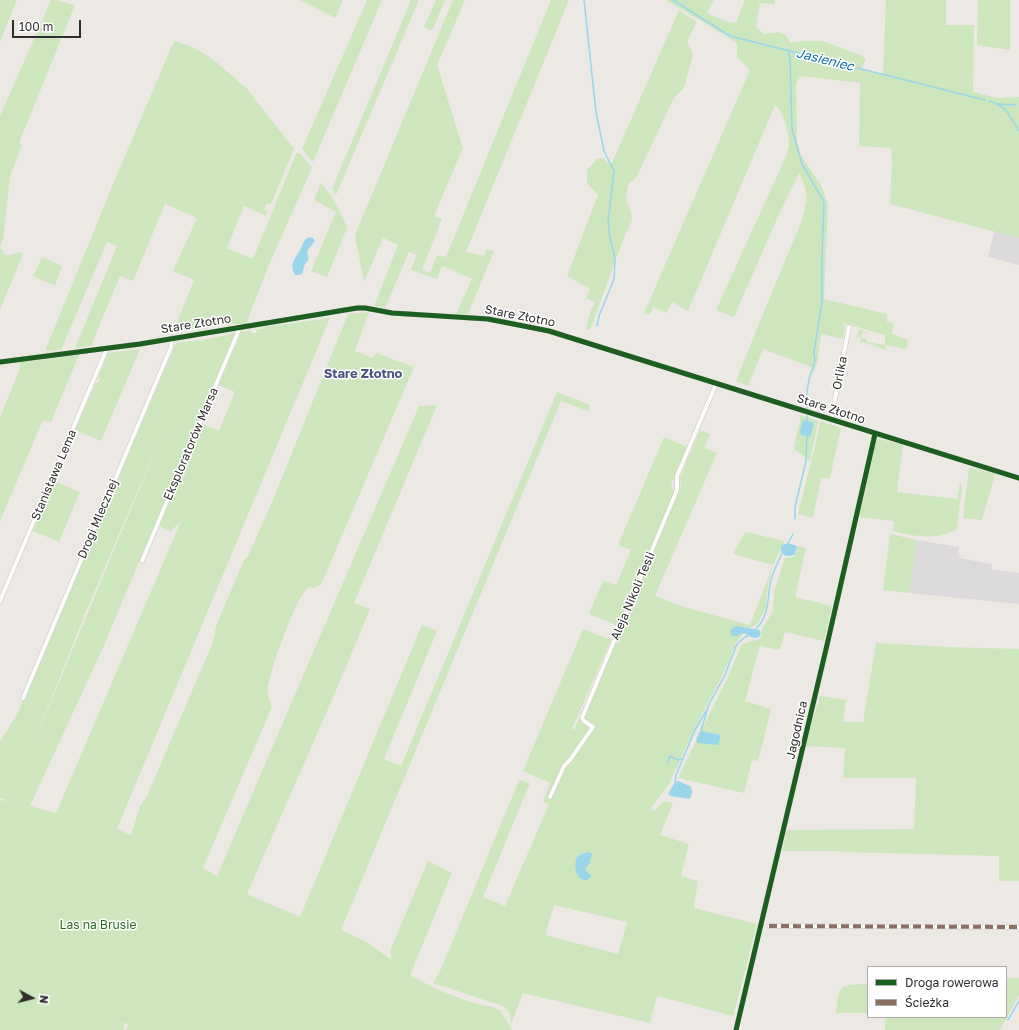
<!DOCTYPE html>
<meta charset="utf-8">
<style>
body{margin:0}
#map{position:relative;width:1019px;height:1030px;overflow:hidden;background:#ece8e4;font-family:"Golos Text",sans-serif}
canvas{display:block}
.legend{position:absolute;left:867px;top:966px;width:140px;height:52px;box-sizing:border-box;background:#fff;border:1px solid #ababab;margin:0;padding:5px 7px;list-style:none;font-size:12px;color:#2e2e2e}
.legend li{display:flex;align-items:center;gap:8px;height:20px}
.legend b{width:20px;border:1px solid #ababab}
.north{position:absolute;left:12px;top:978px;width:40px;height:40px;-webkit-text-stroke:3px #fff;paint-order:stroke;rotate:97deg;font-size:11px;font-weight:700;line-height:16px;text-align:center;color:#2e2e2e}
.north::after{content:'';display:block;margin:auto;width:14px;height:18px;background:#2e2e2e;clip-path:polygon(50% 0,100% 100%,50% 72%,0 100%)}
.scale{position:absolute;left:12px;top:20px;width:69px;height:18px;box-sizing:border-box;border:2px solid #2e2e2e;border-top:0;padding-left:5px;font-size:12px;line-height:14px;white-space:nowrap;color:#2e2e2e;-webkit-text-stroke:3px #fff;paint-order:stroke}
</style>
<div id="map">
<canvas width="1019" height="1030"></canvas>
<ul class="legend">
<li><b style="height:5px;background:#1b5e20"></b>Droga rowerowa</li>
<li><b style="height:5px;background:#8d6e63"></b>Ścieżka</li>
</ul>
<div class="north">N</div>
<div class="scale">100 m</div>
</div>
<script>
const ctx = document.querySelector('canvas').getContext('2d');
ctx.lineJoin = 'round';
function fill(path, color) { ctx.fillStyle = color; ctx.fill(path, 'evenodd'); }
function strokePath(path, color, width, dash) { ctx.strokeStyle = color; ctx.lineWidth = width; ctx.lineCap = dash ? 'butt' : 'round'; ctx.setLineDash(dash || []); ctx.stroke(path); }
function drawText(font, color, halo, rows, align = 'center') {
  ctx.font = font + ' "Golos Text",sans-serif'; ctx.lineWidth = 3; ctx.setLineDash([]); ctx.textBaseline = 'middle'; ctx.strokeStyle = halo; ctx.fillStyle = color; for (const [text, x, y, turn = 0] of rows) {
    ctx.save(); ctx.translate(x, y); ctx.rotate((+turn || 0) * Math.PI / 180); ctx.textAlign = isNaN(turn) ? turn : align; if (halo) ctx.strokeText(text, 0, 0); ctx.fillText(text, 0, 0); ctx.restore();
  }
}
const industrial = new Path2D(`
 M994 232 1019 238V265L988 257Z
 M917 540 959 547 958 553 960 554 959 558 992 564 991 569 1019 573V604L909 593Z`);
const green = new Path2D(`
 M0 0H17L0 42Z
 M51 0H56L75 5 19 143 22 145 10 176 3 240 0 247 5 255H11L19 252 23 254 0 310V116Z
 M300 0H343L335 18Z
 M367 0H382L313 162 302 149Z
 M411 0H419L336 195 332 189Z
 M436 0H445L433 29 430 30 424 27Z
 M453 0H465L437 65 463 148 434 216 442 219 422 270 430 273 437 255 446 257 551 0H569L466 252 484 256 486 249 494 251 468 314H456L472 279 442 266 437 279 411 270 417 255 409 252 385 308 374 306 398 245 383 238 364 282 355 235Z
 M666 0H714L707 13 728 22 736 23 745 0H775V4L760 3 756 27 764 34 779 32 787 36 790 43 803 41H822L861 55 866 60 861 69 883 74 886 0H946V25H974L973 92 997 98 1019 97V238L890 204 892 159 891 148 859 146 860 83 801 76 796 83 797 140 800 154 822 187 828 205 824 299 887 314V322L894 323 892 334 908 340 907 349 885 345 886 350 849 340 881 348 875 345 860 342 861 337H858L856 340 859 329 868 333 862 332 861 337 867 339V342L885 345V335L843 323V324L845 325 843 339 821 334 817 364 814 372 811 367 763 349 748 386 736 381 760 321 802 220 807 198 804 184 799 173 776 221 734 317 716 310 787 154C787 151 789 148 789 145 790 135 783 110 775 105L688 311 672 302 666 313 653 307 650 315 644 313 750 70 737 57V46L736 42Z
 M978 0H1010V50L977 45Z
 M679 10 697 22 687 41 693 54 684 88 674 98 637 176 628 185 626 200 631 211 632 220 623 240 591 328 586 330 589 315 595 302 586 298 590 289 567 276 598 195 587 183V170L597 159 603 158 611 165Z
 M174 41C202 47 223 67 243 86L244 85 294 149 271 204 267 203 264 209 267 211 266 216 244 206 227 248 253 259 296 154 300 153 312 168 268 267 246 324H223L222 322H218L217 325 178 331 174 329 194 280 173 271 197 218 165 204 133 281 120 276 91 346 75 348 117 246 107 242 61 350 45 351 113 184Z
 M321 183C333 197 341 211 347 228L327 277 311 271 336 212 314 200Z
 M42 257 62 266 55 286 33 276Z
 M369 312 355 351 373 358 376 353 414 367 321 585 314 588 308 587C294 602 271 667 268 689 267 694 270 702 272 707L203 868 217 876 419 406 437 405 354 603 370 609 338 686 247 894 300 917 422 625 437 631 384 759 401 766 557 392 590 405 588 411 561 401 341 930 365 941 392 960 390 951 428 861 452 873 410 975 436 989 470 1002 492 1007 500 1010 512 1030H126L128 1024 126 1023H124V1030H0V800L8 801 0 798V742L18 712 176 343 204 340 235 333 102 650 30 806 56 813 181 521 171 531 159 526 202 424 219 431 235 392 219 385 241 332 251 330 252 333H256L257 329H262L263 327 330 318 117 829 131 835 140 806 147 796 213 642 216 626 244 560 248 556 275 495 348 314ZM168 420 32 747 85 614Z
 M140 349 101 441 75 430 96 382 98 383 100 379 98 378 108 353Z
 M79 355 51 422 43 420 0 521V417L19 371 20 362Z
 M801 415 818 421 810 461 794 449Z
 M820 421 841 428 830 478H821L813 518 798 514 816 442Z
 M700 430 710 434 704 448 717 453 655 596 684 607 750 625 773 565 733 554 745 532 785 541 773 565 767 592 766 608 758 623 747 630 737 641 726 668 694 730 669 784 651 808 654 811 664 801 673 803 660 835 689 844 681 876 698 881 694 908 757 924 733 1016 657 996 650 1023 523 993 511 1024 510 1013 503 1006 433 983 441 969 519 780 530 783 483 897 505 906 549 804 543 802 550 783 523 771 583 629 611 640 572 729 574 730 681 487 680 478ZM554 905 627 922 618 954 545 935Z
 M664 437 688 447 671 485 674 493 618 626 589 614 603 581 616 585 631 550 618 545Z
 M878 439H880L903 445 897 492 957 499 960 482 962 486 957 529C939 541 912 536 893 531L894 521 859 517 876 441Z
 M969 467 995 474 982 520 963 518Z
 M54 481 80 492 59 542 33 531Z
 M890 534 917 540 909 593 883 590Z
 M798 546 806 548 795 597 832 606 824 641 785 632 780 650 760 646 745 701 771 709 758 761 752 760 744 793 678 778 728 677 742 644 760 639 763 627 773 611 774 592 785 558 794 557Z
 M876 643 948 647 1019 649V881H999V856L844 852 839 851H782L787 830 914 829 916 778H843L845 748 805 746 820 696 846 700 843 722H863Z
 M1006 978H1019V995L1000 1030H885V1018L1006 1017Z
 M868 984V1013H836C839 984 839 985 868 984Z`);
const water = new Path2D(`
 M309 237 313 238 315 241 307 251 309 259 305 264 302 274 298 275H295C289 265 295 258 300 250 303 245 303 240 309 237Z
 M803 420 814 423 811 435 809 437 801 435 800 432Z
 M788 543 797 546 795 554C787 559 778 554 782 545Z
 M736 626 759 630 761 632 759 637C753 640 749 635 744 633L737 636H732L730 631 733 627Z
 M700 731H701L721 735 718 745 698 743 696 740Z
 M678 781 690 786C693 790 693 795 689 799L671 796 668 794 675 782Z
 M590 852 593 856 590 858V863L585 868 586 871 592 876 587 880C586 880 582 880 581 879 574 874 573 859 580 855 583 853 587 853 590 852Z`);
const stream = new Path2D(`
 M584 0 596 112 604 151 614 171 608 222 610 238 615 258 614 279 599 316 597 326
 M673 0 730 36 985 100
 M788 50 790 59 792 129 802 164 824 202 822 258V302L814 352 815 361 809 379 807 392V409
 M989 101C1008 106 1009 116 1019 131
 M999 104 1012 105 1016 104
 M807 416V422
 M795 519V507L806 461 807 436
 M787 545 793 534
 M756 629C770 615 767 597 771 580 774 570 778 562 782 553
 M701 731 709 704 725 675 732 656 734 653 735 648 738 643 745 637 748 636
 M667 763 670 756 678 760 683 759
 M675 782 676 775 695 730 706 711
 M1008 1020 1019 1001`);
const street = new Path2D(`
 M0 362 140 344 357 308H365L392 313 488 319 549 331 1019 478
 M831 420 849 327
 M142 561 238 332 237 328
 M0 601 107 348
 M23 698 171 347 172 338
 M550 797 564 766 570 760 593 727 584 721 582 718 677 490V476L716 384
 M769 926 1019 927
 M736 1030 827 645 875 434`);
const quiet = new Path2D(`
 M769 926 1019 927`);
const cycleway = new Path2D(`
 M0 362 140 344 357 308H365L392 313 488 319 549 331 1019 478
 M736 1030 827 645 875 434`);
const streetNames = [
 ["Stare Złotno",520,316,11],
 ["Stare Złotno",196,324,-9],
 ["Orlika",840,373,-79],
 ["Stare Złotno",831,409,18],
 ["Eksploratorów Marsa",191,444,-67],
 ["Stanisława Lema",54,475,-67],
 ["Drogi Mlecznej",98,519,-67],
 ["Aleja Nikoli Tesli",633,596,-67],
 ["Jagodnica",797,730,-77]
];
const parkNames = [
 ["Las na Brusie",98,925]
];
const waterNames = [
 ["Jasieniec",825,60,14]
];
const neighbourhoodNames = [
 ["Stare Złotno",363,374]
];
fill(industrial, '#dcd9db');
fill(green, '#cee6be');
fill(water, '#99d6ec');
strokePath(stream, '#99d6ec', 1.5);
strokePath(street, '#c5c4c5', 5);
strokePath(street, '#fcfcfb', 4);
strokePath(quiet, '#8d6e63', 4, [8, 4]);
strokePath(cycleway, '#1b5e20', 5);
drawText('12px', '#2e2e2e', '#fff', streetNames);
drawText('12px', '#2c6e1b', '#fff', parkNames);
drawText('italic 13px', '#0d6fa3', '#fff', waterNames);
drawText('bold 13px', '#4d5680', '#fff', neighbourhoodNames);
</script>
